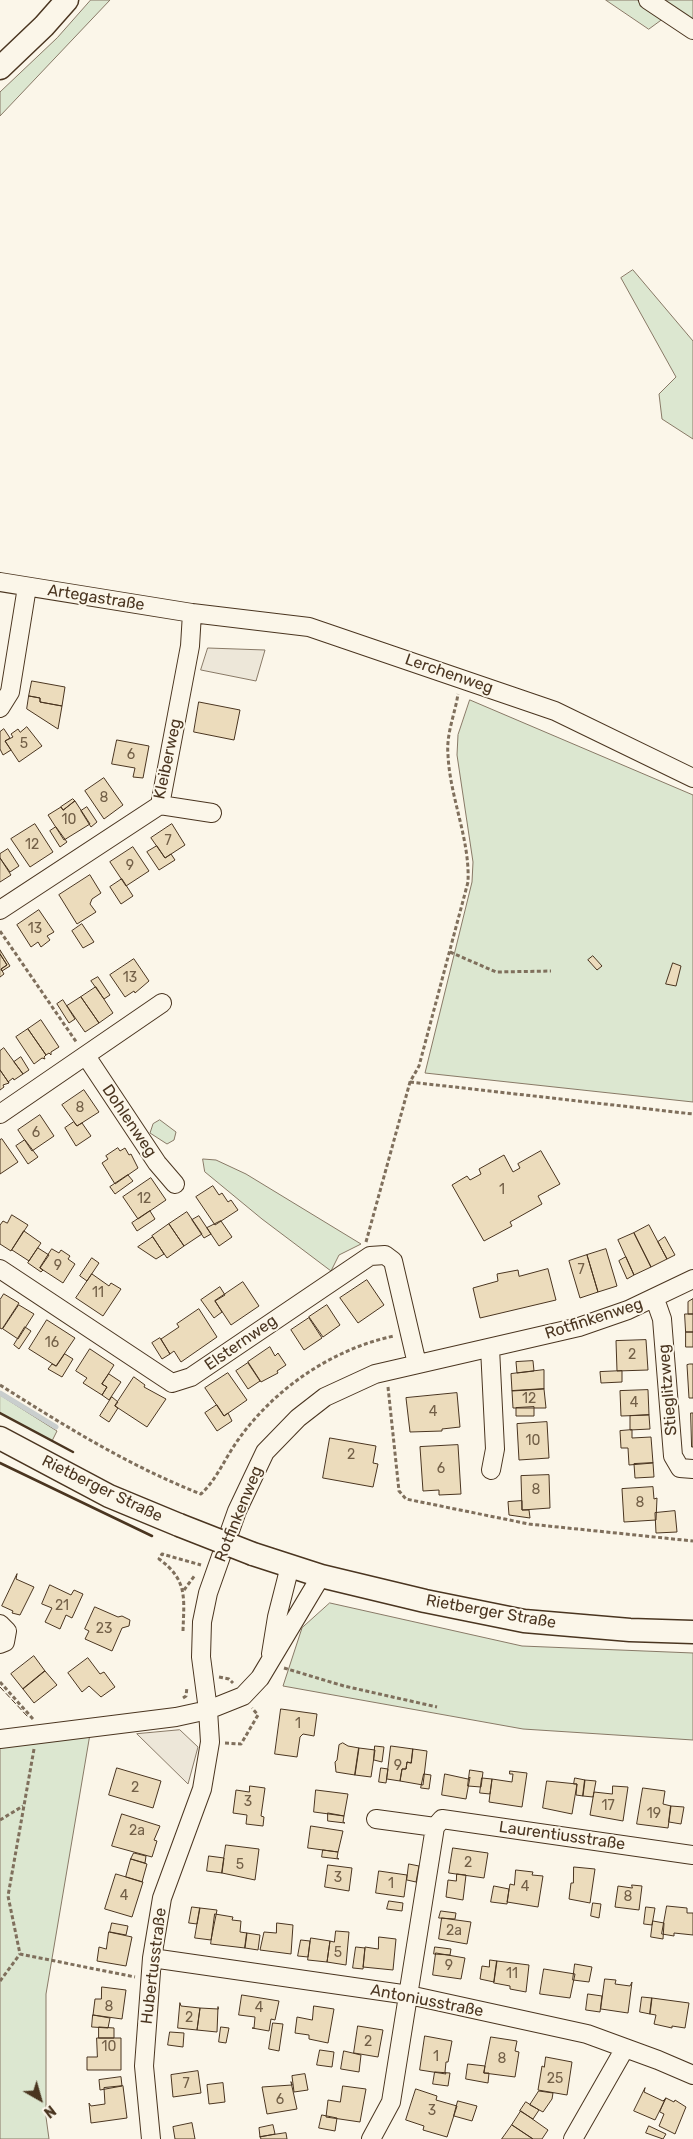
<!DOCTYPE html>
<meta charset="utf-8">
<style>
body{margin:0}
#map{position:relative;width:693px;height:2139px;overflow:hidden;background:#fbf6e9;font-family:Rubik,sans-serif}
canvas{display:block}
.north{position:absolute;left:15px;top:2074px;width:50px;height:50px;-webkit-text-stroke:4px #fbf6e9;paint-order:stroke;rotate:142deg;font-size:14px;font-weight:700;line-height:20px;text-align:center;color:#4a3520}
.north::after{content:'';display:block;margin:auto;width:18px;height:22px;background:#4a3520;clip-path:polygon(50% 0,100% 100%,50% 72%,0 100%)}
</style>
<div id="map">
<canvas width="693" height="2139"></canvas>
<div class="north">N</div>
</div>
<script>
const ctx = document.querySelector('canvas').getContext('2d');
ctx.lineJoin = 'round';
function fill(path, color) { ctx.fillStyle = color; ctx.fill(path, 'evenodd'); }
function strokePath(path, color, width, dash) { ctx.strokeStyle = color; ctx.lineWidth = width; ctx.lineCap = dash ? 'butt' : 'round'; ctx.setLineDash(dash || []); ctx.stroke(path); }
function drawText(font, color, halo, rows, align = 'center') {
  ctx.font = font + ' Rubik,sans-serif'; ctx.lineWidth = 4; ctx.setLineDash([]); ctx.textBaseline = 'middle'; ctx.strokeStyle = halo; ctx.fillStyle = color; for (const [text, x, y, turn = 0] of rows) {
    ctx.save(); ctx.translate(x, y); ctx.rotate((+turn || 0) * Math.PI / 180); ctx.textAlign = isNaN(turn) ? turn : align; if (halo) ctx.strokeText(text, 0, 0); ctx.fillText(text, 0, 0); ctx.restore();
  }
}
const green = new Path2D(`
 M91 0H110L0 116V92L57 38Z
 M606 0H637L664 18 649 29Z
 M660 0H693V22Z
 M633 270 693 341V439L662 419 659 394 676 377 621 278Z
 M470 700 693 795V1102L425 1073 472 882 473 862 457 755 458 735Z
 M160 1120 176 1132 174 1140 167 1144 150 1133 153 1124Z
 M203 1159 216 1160 246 1174 361 1244 339 1255 331 1271 262 1219 205 1172Z
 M0 1395 57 1431 52 1441 0 1413Z
 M330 1603 522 1646 693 1653V1740L523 1729 283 1686 302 1628Z
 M90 1734 46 1994V2117L49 2139H0V1746Z`);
const parking = new Path2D(`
 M208 648 265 650 256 681 201 670Z
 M180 1730 198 1747 188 1784 137 1734Z`);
const stream = new Path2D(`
 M0 1393 56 1427`);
const building = new Path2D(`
 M32 681 65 687 62 706 40 702V698L29 696Z
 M29 696 40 698V702L62 706 58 729 27 709Z
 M199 702 240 710 234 740 194 732Z
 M27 727 42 746 19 762 5 741 13 737 11 734 18 729 20 732Z
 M4 729 10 738 5 741 11 750 3 755 0 749V732Z
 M117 740 149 746 143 778 133 777 135 768 112 764Z
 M104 778 123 805 104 819 85 791Z
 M73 799 75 801 63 810 61 807Z
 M75 801 90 824 64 840 48 815 61 807 63 810Z
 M87 807 97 822 91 827 81 811Z
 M35 824 53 852 30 867 11 839Z
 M172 824 185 845 165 858 151 838Z
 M56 827 67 842 60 847 50 831Z
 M157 846 165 858 171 854 175 860 159 870 147 852Z
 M133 847 149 871 126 886 110 862Z
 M8 849 19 866 10 872 0 858V854Z
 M0 858 11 875 0 882Z
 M90 875 101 893 92 899 90 904 96 912 77 924 59 895Z
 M122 879 133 896 121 904 110 887Z
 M39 910 54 932 47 936 50 940 41 947 38 942 31 947 17 925Z
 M82 924 94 942 83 948 72 931Z
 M0 950 10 966 2 971 1 969 7 965 0 954Z
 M0 954 7 965 1 969 4 974 0 977Z
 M593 956 602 966 597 970 588 960Z
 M134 959 149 981 135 993 134 991 125 997 110 975Z
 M673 963 681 966 676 986 666 984Z
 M98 977 110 995 104 999 91 981Z
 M96 987 113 1013 99 1023 81 997Z
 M81 997 99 1023 85 1032 67 1006Z
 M63 1000 75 1019 69 1023 57 1004Z
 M41 1020 59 1047 51 1052V1055L49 1053 46 1055 28 1029Z
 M28 1029 46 1055 44 1057 45 1059 42 1058 34 1064 16 1037Z
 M4 1048 23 1074 14 1080 13 1078 8 1082 9 1083 0 1070V1051Z
 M21 1057 29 1070 23 1074 14 1062Z
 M0 1070 9 1083 3 1085 4 1087 0 1090Z
 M84 1090 99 1112 77 1126 62 1105Z
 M40 1115 54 1136 32 1151 18 1130Z
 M74 1122 77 1126 82 1123 91 1136 76 1146 65 1128Z
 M2 1139 18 1162 0 1174V1140Z
 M25 1140 38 1157 28 1164 16 1146Z
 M118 1148 120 1151 125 1148 129 1155 131 1154 138 1168 115 1184 102 1163 108 1159 106 1156Z
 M541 1151 560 1184 538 1196 542 1204 510 1222 512 1226 484 1241 452 1185 467 1176 470 1180 481 1174 479 1169 504 1155 513 1172 520 1168 518 1164Z
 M128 1175 133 1181 115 1194 110 1187Z
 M151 1178 166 1200 138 1219 123 1197Z
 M213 1186 219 1195 222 1193 228 1202 231 1200 238 1210 215 1225 196 1197Z
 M150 1211 155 1219 137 1231 132 1223Z
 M187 1212 202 1234 184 1246 169 1224Z
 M12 1215 28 1225 11 1251 0 1244V1225L3 1221 7 1223Z
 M199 1216 211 1234 204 1238 192 1220Z
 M221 1221 232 1237 219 1246 207 1228Z
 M169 1224 184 1246 167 1258 152 1236Z
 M649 1225 667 1259 651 1267 634 1233Z
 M24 1231 41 1243 29 1261 12 1250Z
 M634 1233 651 1267 634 1275 618 1240Z
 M153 1237 164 1254 156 1259 138 1247Z
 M665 1237 675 1255 667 1259 658 1242Z
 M38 1248 49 1255 40 1268 43 1270 41 1272 28 1263Z
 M52 1249 59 1253 61 1250 70 1256 68 1259 75 1264 63 1283 40 1268Z
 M606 1249 617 1286 598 1292 587 1255Z
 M587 1255 598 1292 580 1298 569 1261Z
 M626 1257 634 1275 627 1279 619 1261Z
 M92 1258 99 1263 87 1281 80 1276Z
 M548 1269 556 1300 480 1318 473 1288 498 1281 497 1274 518 1270 519 1276Z
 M92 1274 109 1286 111 1283 121 1289 103 1316 76 1298Z
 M367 1280 384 1305 358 1323 340 1298Z
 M243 1282 259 1306 231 1325 215 1301Z
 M220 1287 225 1295 215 1301 222 1312 214 1318 201 1300Z
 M4 1294 19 1303 2 1329 0 1328V1300Z
 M693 1299V1314H688V1302Z
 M19 1305 34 1314 18 1339 3 1329Z
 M327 1305 340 1325 323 1337 309 1317Z
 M199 1309 217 1337 181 1362 174 1351 170 1354 161 1339 179 1327 177 1324Z
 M685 1314H693V1332H686Z
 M309 1318 322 1338 304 1350 291 1330Z
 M47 1320 75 1338 56 1366 29 1349Z
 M25 1327 31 1331 19 1349 14 1345Z
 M686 1332H693V1347H686Z
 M160 1338 170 1354 162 1359 152 1343Z
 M646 1340 648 1370 617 1371 616 1341Z
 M270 1347 275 1356 278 1353 286 1365 277 1371 278 1373 261 1382 248 1362Z
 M90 1349 114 1365 102 1384 107 1387 102 1395 83 1383 87 1378 76 1371Z
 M65 1354 73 1359 62 1377 48 1369 52 1364 56 1366Z
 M533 1361 534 1371 517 1373 516 1362Z
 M248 1363 260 1381 248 1389 236 1371Z
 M690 1364H693V1398H689L687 1365Z
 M544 1370V1389L512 1391 511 1374Z
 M622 1371V1382L601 1383 600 1372Z
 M228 1373 247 1400 224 1416 205 1388Z
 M109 1374 121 1382 109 1400 102 1395 107 1387 102 1384Z
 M134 1377 145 1385 144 1387 166 1399 147 1427 115 1406Z
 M544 1389 546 1408H513L512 1391Z
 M648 1390 649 1415 621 1416 620 1391Z
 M457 1393 460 1427 442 1429V1431L410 1432 406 1398Z
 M112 1397 118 1402 115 1406 118 1408 109 1422 100 1416Z
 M217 1405 224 1416 228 1413 232 1421 217 1431 205 1413Z
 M534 1407V1416H516V1408Z
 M691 1413H693V1447H692Z
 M649 1415 650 1429 630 1430V1416Z
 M547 1422 549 1458 519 1460 517 1424Z
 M632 1430V1438L651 1437 653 1463 629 1465 628 1448H621L620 1431Z
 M330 1438 376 1446 373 1463 378 1464 373 1487 323 1478Z
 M458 1445 461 1494 439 1495V1490L423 1491 420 1447Z
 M653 1463 654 1477 635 1478 634 1464Z
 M549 1475 550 1508 522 1510 521 1476Z
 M653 1487 654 1499 657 1498 656 1520 624 1522 622 1489Z
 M522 1501V1510H529L530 1518 509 1515 508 1502Z
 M675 1511 677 1532 656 1533 655 1513Z
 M17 1574 16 1579 34 1587 20 1615 12 1613 13 1611 2 1606Z
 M50 1585 71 1595 74 1590 83 1594 72 1618 66 1615 60 1629 45 1622 52 1608 42 1604Z
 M95 1607 118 1617 122 1616 130 1620 129 1626 122 1628 112 1651 85 1639 89 1631 85 1629Z
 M34 1656 45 1671 23 1689 11 1674Z
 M88 1658 100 1674 104 1672 115 1687 101 1697 89 1686 82 1692 68 1673Z
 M45 1671 57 1685 34 1703 23 1689Z
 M281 1709 317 1714 314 1736 303 1734 300 1737 297 1757 275 1754Z
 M343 1743 348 1746 359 1748 355 1775 336 1772 335 1762 337 1760 339 1745Z
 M375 1746 384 1747 382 1762 374 1760Z
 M391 1746 413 1749 411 1763 407 1762 406 1769H402L400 1781 387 1779Z
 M359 1748 375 1750 371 1777 355 1775Z
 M413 1749 427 1751 423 1785 400 1781 402 1769H406L407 1762 411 1763Z
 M117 1768 161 1781 153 1808 109 1795Z
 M381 1768 388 1769 386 1783 379 1782Z
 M470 1770 483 1772 481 1787 468 1786Z
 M510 1771 527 1773 522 1807 489 1802 492 1779 512 1782 513 1774H510Z
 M424 1774 431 1775 429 1789 421 1788Z
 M445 1774 468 1779 470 1777 466 1799 442 1795Z
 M482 1778 492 1779 490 1794 480 1793Z
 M575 1778 585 1780 583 1796 576 1795 577 1784H574Z
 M585 1780 596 1781 593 1797 583 1796Z
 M547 1781 577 1784 572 1814 543 1808Z
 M250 1786 265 1788 261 1816 264 1817 263 1826 246 1824 247 1815 233 1813 236 1790 249 1792Z
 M613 1786 628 1787 623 1821 590 1815 594 1792 612 1794Z
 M643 1788 665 1791 663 1804 671 1806 668 1828 637 1824Z
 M316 1790 348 1794 344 1816 314 1812Z
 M671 1806 684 1807 681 1824 669 1822Z
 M328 1813 344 1816 343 1822 345 1823 328 1821Z
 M122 1814 160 1826 154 1840 157 1841 152 1857 112 1846Z
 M311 1826 343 1831 338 1852 308 1848Z
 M226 1845 259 1849 255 1880 222 1873Z
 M453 1848 488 1853 484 1878 449 1873Z
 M323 1850 338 1852 337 1858 339 1859 322 1857Z
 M134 1853 146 1856 145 1863 131 1859Z
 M209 1856 224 1858 222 1873 207 1871Z
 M131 1859 147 1864 142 1882 126 1877Z
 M409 1864 419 1866 416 1882 407 1880Z
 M328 1865 352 1868 349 1891 325 1887Z
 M574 1867 595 1869 590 1903 569 1899 571 1883H573Z
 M516 1870 533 1872 532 1875 543 1876 538 1907 507 1902 510 1884 514 1885Z
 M379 1871 407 1875 404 1897 376 1893Z
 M116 1874 143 1882 132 1917 105 1909Z
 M457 1874 466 1875 463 1900 446 1897 448 1880 456 1881Z
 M632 1885 642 1886 639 1910 615 1907 618 1886 632 1888Z
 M494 1886 509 1889 507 1904 491 1902Z
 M389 1901 403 1903 402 1911 387 1909Z
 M593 1903 601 1904 599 1918 591 1916Z
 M667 1906 687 1908V1913H693V1935L674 1933V1936L662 1934Z
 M192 1907 200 1908 197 1924 189 1923Z
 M646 1907 655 1908 652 1925 644 1924Z
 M200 1908 217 1910 211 1940 195 1938Z
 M441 1911 456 1913 455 1919 439 1918Z
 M215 1914 233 1917 232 1920 241 1921 240 1932 247 1933 245 1948 211 1944Z
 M442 1918 471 1922 467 1944 439 1939Z
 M653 1921 664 1923 663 1939 651 1937Z
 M112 1923 128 1926 126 1935 110 1932Z
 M277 1923 293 1925 291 1954 260 1950 264 1932 276 1933Z
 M336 1931 349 1932 346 1965 327 1962 330 1941 334 1942Z
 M109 1932 132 1937 126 1966 97 1961 99 1947 106 1949Z
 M247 1933 260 1935 258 1950 245 1948Z
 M379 1937 396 1939 393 1970 363 1967 365 1947 378 1949Z
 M311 1938 330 1941 327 1962 308 1960Z
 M301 1940 310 1941 308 1957 298 1956Z
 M356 1947 365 1948 363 1969 353 1968Z
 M435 1947 451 1949 450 1955 434 1954Z
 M436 1953 465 1958 461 1979 433 1975Z
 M490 1960 497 1961 494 1982 480 1979 482 1966 489 1967Z
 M497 1961 529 1965 526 1992 510 1989V1986L494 1983Z
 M575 1964 592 1967 589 1982 573 1980Z
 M544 1969 575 1974 570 1998 540 1994Z
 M605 1979 616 1980 615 1984 630 1986 632 1982 628 2013 601 2009Z
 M102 1987 126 1990 122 2019 93 2015 95 1999H101Z
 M588 1994 602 1996 600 2012 586 2010Z
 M242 1995 279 2001 275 2020 271 2019 269 2031 252 2028H254L255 2017 239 2015Z
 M642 1997 652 1998 650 2014 640 2012Z
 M652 1998 689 2003 685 2028 672 2026V2028L654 2024 656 2015 650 2014Z
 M180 2003 181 2006 200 2008 197 2030 178 2028Z
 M314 2006 334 2009 328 2043 309 2039V2035L295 2033 297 2017 312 2020Z
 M218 2007 217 2032 197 2030 200 2008 218 2009Z
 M93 2015 110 2018 108 2028 92 2027Z
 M273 2023 283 2024 279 2051 269 2049Z
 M358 2026 383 2030 378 2057 354 2053Z
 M99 2027 114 2028V2038H99Z
 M221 2027 229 2028 226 2043 219 2042Z
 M170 2032 184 2033 183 2047 168 2045Z
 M425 2036 452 2041 448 2062H446L445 2072 446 2074 420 2070Z
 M491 2037 517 2041 515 2051 519 2052 515 2077 484 2073Z
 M97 2038H121V2070H87V2057H97Z
 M320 2050 334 2052 332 2067 317 2065Z
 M344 2051 361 2055 359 2072 341 2069Z
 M546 2057 572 2062 567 2095 538 2090 542 2066 544 2067Z
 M468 2064 485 2066 484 2073H489L488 2083 466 2079Z
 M198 2071 201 2093 173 2097 171 2075Z
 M435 2072 450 2073 448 2086 433 2084Z
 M305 2074 308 2090 294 2092 292 2076Z
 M121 2077 122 2086 100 2090 99 2080Z
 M291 2082 297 2109 267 2114 262 2087 292 2085Z
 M223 2083 225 2102 209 2104 207 2085Z
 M123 2086 127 2118 91 2123 89 2103 91 2106 105 2104 104 2088Z
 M343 2086 366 2089 360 2122 326 2117 328 2100 340 2102Z
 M645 2088 644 2092 663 2101 666 2098 655 2120 634 2111Z
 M416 2089 437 2096 436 2100 457 2106 447 2137 423 2130 424 2126 406 2120Z
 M539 2091 553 2093 552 2099 543 2112 530 2105Z
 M666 2098 674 2102 675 2100 686 2107 675 2134 659 2126 664 2114 660 2112Z
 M458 2101 477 2106 472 2121 454 2116Z
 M526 2102 539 2110 533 2119 520 2111Z
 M521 2111 548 2130 542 2139H533L512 2125Z
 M322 2115 337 2118 335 2131 319 2128Z
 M192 2123 195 2139H175L173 2127Z
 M273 2125 275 2134 260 2137 259 2128Z
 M512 2125 533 2139H502Z
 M649 2126 666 2134 663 2139 646 2133Z
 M286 2133 287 2139H261L260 2137Z`);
const path = new Path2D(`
 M0 931 77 1043
 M450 952 496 972 551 971
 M410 1082 693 1114
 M366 1242 410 1082 419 1066 468 882C470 839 450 798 448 755 446 734 455 714 458 694
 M0 1385C65 1426 129 1466 201 1494 217 1479 225 1458 238 1440 274 1389 332 1349 394 1336
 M388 1387 399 1491 406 1499 529 1524 693 1541
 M184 1590 195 1575
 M183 1631C184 1598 188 1580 159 1559L162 1554 201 1565
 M284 1668 344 1686 437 1707
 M219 1677 229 1679 233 1683
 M0 1682 33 1719
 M183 1698 186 1696 187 1687
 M225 1743 241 1744 258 1715 252 1708
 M34 1749 8 1896 20 1954 135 1977
 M0 1820 23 1806
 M0 1981 20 1954`);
const minor = new Path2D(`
 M648 0 693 30
 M0 582 192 613 309 627 555 711 693 778
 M0 708 10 692 27 587
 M160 805 212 813
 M0 910 160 805 190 646 192 613
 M86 1056 157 1163 175 1184
 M0 1114 162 1003
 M0 1269 172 1383 191 1377 370 1256 385 1255 393 1261 417 1364
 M655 1299 662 1319 673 1456 680 1468 693 1469
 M490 1348 495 1449 491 1470
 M0 1624 7 1631 5 1642 0 1644
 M271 1654 277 1617 290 1566
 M0 1739 176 1717 208 1710 243 1696 260 1678 321 1576
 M376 1819 435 1827 442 1819 693 1855
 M152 1958 409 1995 587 2034 658 2060 693 2075
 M151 2139 144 2066 152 1958 162 1898 202 1789 210 1742 208 1710 201 1657 202 1622 208 1593 237 1511 265 1452 298 1418 325 1397 375 1374 579 1327 628 1310 693 1279
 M371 2139 391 2102 435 1827
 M573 2139 625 2048`);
const major = new Path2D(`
 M0 68 44 26 67 0
 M0 1438 109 1496 179 1525
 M253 1554 321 1576 425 1601 524 1621 630 1630 693 1632`);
const majorBridge = new Path2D(`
 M179 1525 253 1554`);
const fence = new Path2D(`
 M0 1687 28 1717`);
const wall = new Path2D(`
 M0 1413 73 1452
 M0 1463 152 1536`);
const numberNames = [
 ["5",24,744],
 ["6",131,755],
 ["8",104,798],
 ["10",69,820],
 ["7",168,841],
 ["12",32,845],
 ["9",130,866],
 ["13",35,929],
 ["13",130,978],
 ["8",80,1108],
 ["6",36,1133],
 ["1",502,1190],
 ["12",144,1199],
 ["9",58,1266],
 ["7",581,1270],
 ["11",98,1293],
 ["16",52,1343],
 ["2",632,1355],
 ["12",529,1399],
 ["4",634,1403],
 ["4",433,1412],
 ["10",533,1441],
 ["2",351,1455],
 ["6",441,1469],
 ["8",536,1490],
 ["8",640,1503],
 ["21",62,1606],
 ["23",104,1629],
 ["1",298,1724],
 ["9",398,1766],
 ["2",135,1788],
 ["3",248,1802],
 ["17",608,1806],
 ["19",654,1814],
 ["2a",137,1831],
 ["2",468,1863],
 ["5",240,1865],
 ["3",338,1878],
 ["1",391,1884],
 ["4",525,1887],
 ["4",124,1896],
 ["8",628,1897],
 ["2a",454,1931],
 ["5",338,1953],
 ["9",449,1966],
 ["11",512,1974],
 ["8",109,2007],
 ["4",259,2008],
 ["2",189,2018],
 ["2",368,2042],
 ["10",109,2047],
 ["1",436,2057],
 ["8",502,2059],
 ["25",555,2079],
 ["7",186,2084],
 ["6",280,2100],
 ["3",432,2111]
];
const streetNames = [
 ["Artegastraße",96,598,9],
 ["Lerchenweg",449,674,19],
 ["Kleiberweg",168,759,-78],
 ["Dohlenweg",129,1121,56],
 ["Rotfinkenweg",594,1319,-18],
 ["Elsternweg",241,1343,-35],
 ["Stieglitzweg",668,1390,-95],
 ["Rietberger Straße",102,1489,26],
 ["Rotfinkenweg",239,1514,-68],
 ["Rietberger Straße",491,1612,10],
 ["Laurentiusstraße",562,1836,8],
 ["Hubertusstraße",154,1966,-83],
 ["Antoniusstraße",427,2001,11]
];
fill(green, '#dce7d0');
strokePath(green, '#887966', 1);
fill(parking, '#ede7d9');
strokePath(parking, '#887966', 1);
strokePath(stream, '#c9cecd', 5);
fill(building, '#ecdcbc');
strokePath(building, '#4a3520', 1);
strokePath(minor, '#4a3520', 20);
strokePath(major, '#4a3520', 25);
strokePath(path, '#7f6f5c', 3, [4, 2.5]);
strokePath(minor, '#fbf6e9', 18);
strokePath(major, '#fbf6e9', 22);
strokePath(majorBridge, '#4a3520', 25, []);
strokePath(majorBridge, '#fbf6e9', 22);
strokePath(fence, '#4a3520', 1, [6, 2.5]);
strokePath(wall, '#4a3520', 2.5);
drawText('14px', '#725f47', null, numberNames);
drawText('16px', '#4a3520', '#fbf6e9', streetNames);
</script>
